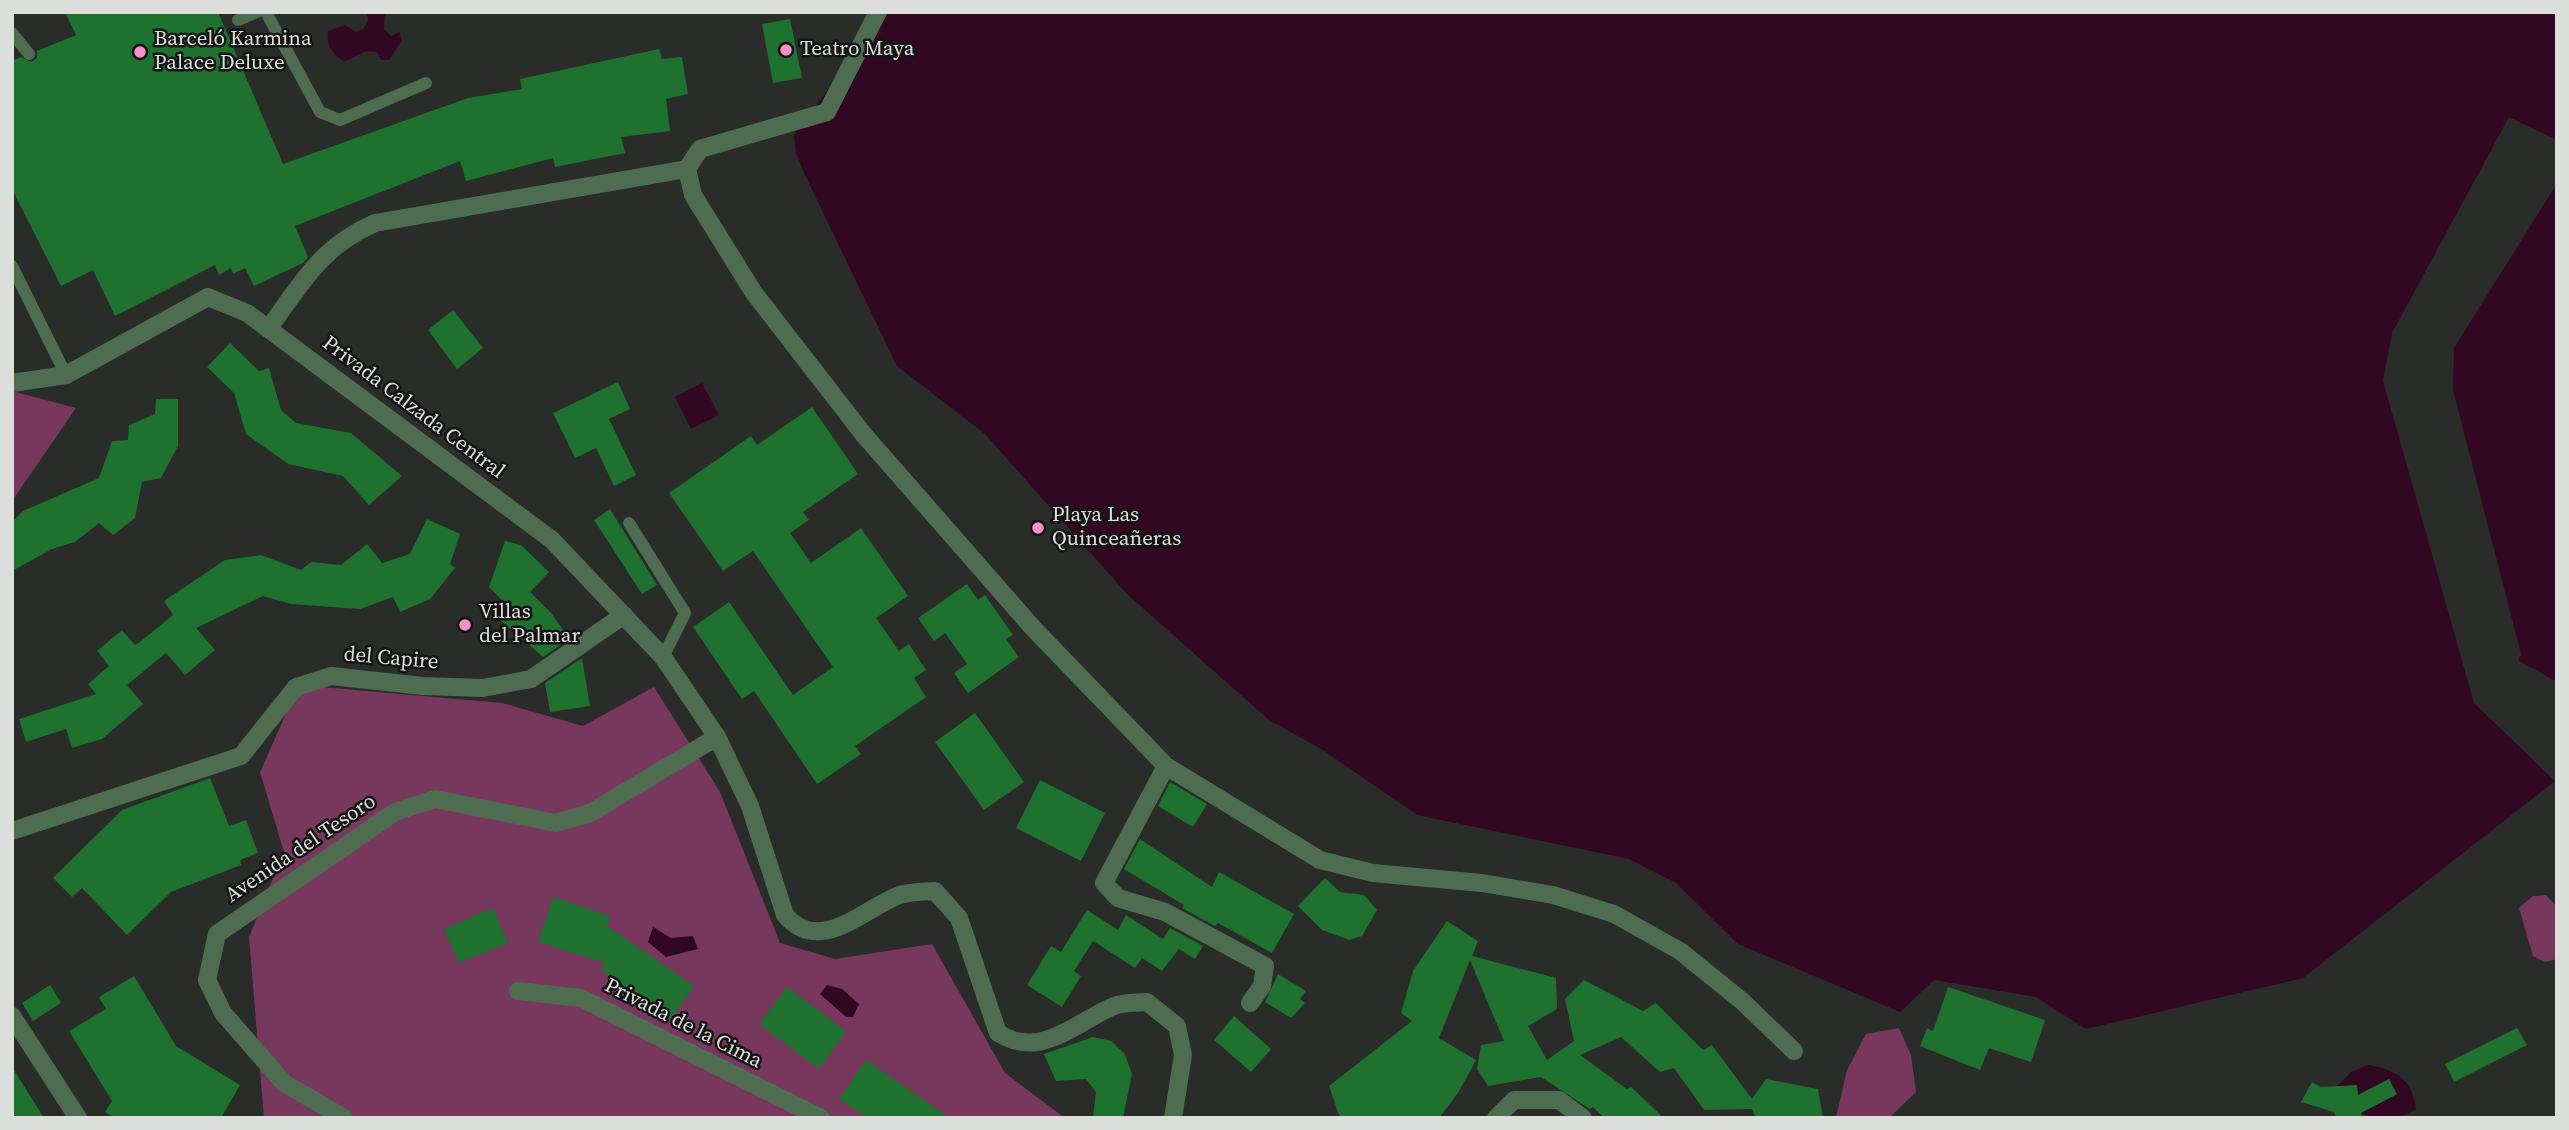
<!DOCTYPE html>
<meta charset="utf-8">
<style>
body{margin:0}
#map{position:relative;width:2569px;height:1130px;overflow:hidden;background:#292c29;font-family:"Source Serif 4",serif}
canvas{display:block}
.frame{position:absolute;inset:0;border:14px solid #dcdedc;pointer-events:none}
</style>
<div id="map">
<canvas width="2569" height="1130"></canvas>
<div class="frame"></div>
</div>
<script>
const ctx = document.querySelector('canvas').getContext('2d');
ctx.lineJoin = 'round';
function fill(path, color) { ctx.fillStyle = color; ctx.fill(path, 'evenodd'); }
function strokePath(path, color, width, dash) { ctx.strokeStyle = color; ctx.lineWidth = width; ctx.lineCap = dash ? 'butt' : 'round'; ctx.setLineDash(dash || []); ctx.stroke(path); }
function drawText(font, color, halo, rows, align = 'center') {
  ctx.font = font + ' "Source Serif 4",serif'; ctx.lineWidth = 5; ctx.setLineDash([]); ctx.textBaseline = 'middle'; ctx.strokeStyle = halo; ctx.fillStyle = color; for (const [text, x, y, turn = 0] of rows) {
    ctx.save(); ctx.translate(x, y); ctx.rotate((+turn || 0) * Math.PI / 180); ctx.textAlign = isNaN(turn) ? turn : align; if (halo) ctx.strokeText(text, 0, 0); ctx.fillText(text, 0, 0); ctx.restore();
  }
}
const green = new Path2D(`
 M12 391 76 408 12 501Z
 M299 685 502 703 583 726 654 687 720 792 780 943 835 959 932 944 1005 1073 1065 1118H264L249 937 284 852 260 772Z
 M2546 895 2557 907V959L2545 962 2533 956 2519 908 2533 896Z
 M1899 1028 1911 1055 1916 1092 1889 1118H1836L1847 1070 1866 1034Z`);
const water = new Path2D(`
 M367 12H385L384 29 391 36 399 32 402 40 389 60H381L377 52 366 51 344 62C332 53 326 46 328 31L345 25 356 32 363 29 368 21Z
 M886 12H2557V140L2509 117 2392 333 2383 381 2474 703 2555 781 2303 978 2086 1029 2036 997 1934 980 1900 1012 1738 944 1676 883 1629 859 1417 815 1323 750 1269 720 1127 594 985 434 897 366 804 173 796 153 794 135Z
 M2557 171V682L2518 660 2446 385 2449 346Z
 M702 383 719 415 691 429 675 397Z
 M653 927 671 938 693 936 698 949 666 957 648 942Z
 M827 985 842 989 859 1004 853 1017H846L820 994Z
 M2368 1065C2397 1070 2412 1079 2416 1109 2399 1120 2379 1121 2361 1113L2396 1095 2389 1079 2358 1095 2337 1086 2351 1072Z`);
const pier = new Path2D(`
 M2557 168 2556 185 2454 348 2453 390 2521 654 2517 664 2443 386 2445 346Z`);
const building = new Path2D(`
 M65 12H218L283 164 468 98 522 89 520 79 659 49 662 59 682 57 688 94 666 99 670 131 621 137 625 153 555 167 553 158 466 181 460 161 295 226 308 257 303 263 254 286 245 268 233 274 231 268 219 275 215 265 115 316 93 270 61 286 12 189V61L21 57 31 62 37 58V51L76 35Z
 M790 19 802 78 773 83 762 24Z
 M453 310 483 348 457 369 428 330Z
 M230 343 259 371 269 368 281 410 296 423 351 433 402 476 369 505 343 476 288 464 246 434 234 393 207 367Z
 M618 382 630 409 609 419 636 475 614 486 596 448 575 458 553 413Z
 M156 399H178V446L161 478 142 482 135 518 113 535 99 523 75 542 52 549 12 571V522L23 511 99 478 112 441 128 440 129 425 155 414Z
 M812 407 858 474 803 512 809 520 790 533 811 563 861 528 908 596 876 618 899 651 909 644 926 670 914 678 926 697 855 746 861 754 817 784 754 691 742 699 693 627 729 602 793 695 833 667 753 551 723 571 669 493 751 436 757 445Z
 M610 509 657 585 642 594 594 520Z
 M427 519 460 534 450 564 455 568 430 599 400 612 393 597 360 609 291 604 263 596 196 628 215 650 185 675 166 653 127 685 143 704 102 739 72 748 66 729 26 742 19 719 96 694 88 684 109 666 97 651 122 630 135 645 140 642 173 615 164 601 225 560 261 555 301 570 311 562 341 565 367 544 382 563 410 554Z
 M505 541 521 545 549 572 530 592 552 614 569 639 543 657 500 620 510 608 489 587Z
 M967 584 978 600 985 595 1013 635 1006 639 1019 657 968 693 954 673 967 664 945 633 934 641 918 618Z
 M582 658 590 706 550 712 545 683Z
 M975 713 1024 782 984 810 935 742Z
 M210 778 229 826 246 820 258 853 240 860 241 865 171 892 127 935 82 888 72 897 53 878 122 810Z
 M1040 780 1105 813 1081 861 1016 828Z
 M1170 782 1207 804 1193 827 1158 806Z
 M1140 839 1212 887 1219 872 1294 914 1272 953 1218 923 1215 926 1182 908 1184 905 1124 869Z
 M1325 878 1340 892 1364 895 1377 910 1362 936 1349 940 1322 930 1298 906Z
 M553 897 610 916 607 926 694 986 671 1019 601 970 605 963 538 942Z
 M493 908 508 943 459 963 444 929Z
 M1087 910 1118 930 1126 915 1163 939 1170 928 1203 946 1195 959 1179 949 1162 971 1142 958 1135 968 1093 941 1074 971 1081 976 1062 1007 1027 985 1051 946 1061 952Z
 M1447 921 1478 941 1472 956 1556 978 1557 1009 1528 1026 1547 1060 1574 1041 1565 999 1584 980 1643 1011 1656 1003 1703 1050 1712 1045 1752 1099 1766 1079 1818 1089 1823 1118H1756L1752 1109 1704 1110 1674 1068 1660 1072 1621 1037 1580 1055 1627 1089 1631 1087 1664 1118H1604L1593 1107 1590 1109 1541 1077 1488 1086 1477 1069 1481 1045 1504 1041 1470 960 1439 1038 1476 1060 1458 1093 1439 1118H1340L1329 1086 1412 1021 1401 1013 1413 971Z
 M1278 974 1306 991 1300 999 1305 1003 1291 1018 1265 1002Z
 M134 976 176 1046 240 1085 221 1118H115L105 1112 112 1101 69 1031 106 1009 99 997Z
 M50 985 61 1003 33 1021 22 1003Z
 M787 987 846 1031 819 1069 759 1024Z
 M1948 987 2045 1020 2031 1062 1989 1048 1980 1070 1920 1046 1927 1028 1933 1031Z
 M1234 1016 1271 1049 1251 1072 1214 1040Z
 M2517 1028 2527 1045 2454 1082 2445 1064Z
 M1093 1037 1111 1041 1125 1054 1132 1074 1123 1118H1093L1096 1092 1086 1079 1056 1081 1044 1054Z
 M866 1060 950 1118H867L839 1099Z
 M12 1067 44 1118H12Z
 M2389 1079 2397 1094 2361 1113 2363 1118H2336L2334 1112 2301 1102 2312 1082 2321 1087 2357 1085 2358 1095Z`);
const lane = new Path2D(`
 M266 12 320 112 340 120 426 83
 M238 20 257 12
 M12 33 29 54
 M12 266 66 375
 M629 523 685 613 663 657`);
const street = new Path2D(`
 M878 12 827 112 700 149 687 169 693 195 754 293 864 435 1033 628 1166 766 1104 883 1118 898 1165 912 1265 966 1262 986 1250 1003
 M268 329C303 282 320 247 375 223L687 169
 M12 383 66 375 208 297 247 313 552 540 663 657 717 737 750 806 785 915C819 955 861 911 897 896 909 891 923 892 935 891L959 918 998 1033C1041 1060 1074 1023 1114 1006 1124 1002 1136 1003 1147 1002L1177 1026 1183 1055 1173 1118
 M1166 766 1320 860 1373 873 1482 883 1553 895 1614 914 1680 951 1742 1001 1794 1051
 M12 831 241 756 296 687 331 676 423 686 483 688 531 679 624 615
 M518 991 581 998 821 1118
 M12 1016 78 1118
 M344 1118 284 1083 223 1013 207 980 217 934 395 812 435 799 556 823 590 813 717 737
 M1496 1118 1514 1100H1559L1583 1118`);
const markers = [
 [786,50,7,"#f990ca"],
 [140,52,7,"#f990ca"],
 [1038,528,7,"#f990ca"],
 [465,625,7,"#f990ca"]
];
const poiNames = [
 ["Barceló Karmina",154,40],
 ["Palace Deluxe",154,64],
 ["Teatro Maya",800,50],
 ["Playa Las",1052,516],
 ["Quinceañeras",1052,540],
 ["Villas",479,613],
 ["del Palmar",479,637]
];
const streetNames = [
 ["Privada Calzada Central",413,408,37],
 ["del Capire",391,659,5],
 ["Avenida del Tesoro",301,849,-34],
 ["Privada de la Cima",683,1024,27]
];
fill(green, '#78385d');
fill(water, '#320722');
fill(pier, '#292c29');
fill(building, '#1e712e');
strokePath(lane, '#4e6d50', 12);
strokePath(street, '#4e6d50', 18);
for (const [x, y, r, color] of markers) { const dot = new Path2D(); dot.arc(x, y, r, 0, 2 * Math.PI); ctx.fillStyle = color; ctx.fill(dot); strokePath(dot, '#131413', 2.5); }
drawText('21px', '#dcdedc', '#131413', poiNames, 'left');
drawText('21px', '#dcdedc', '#131413', streetNames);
</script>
